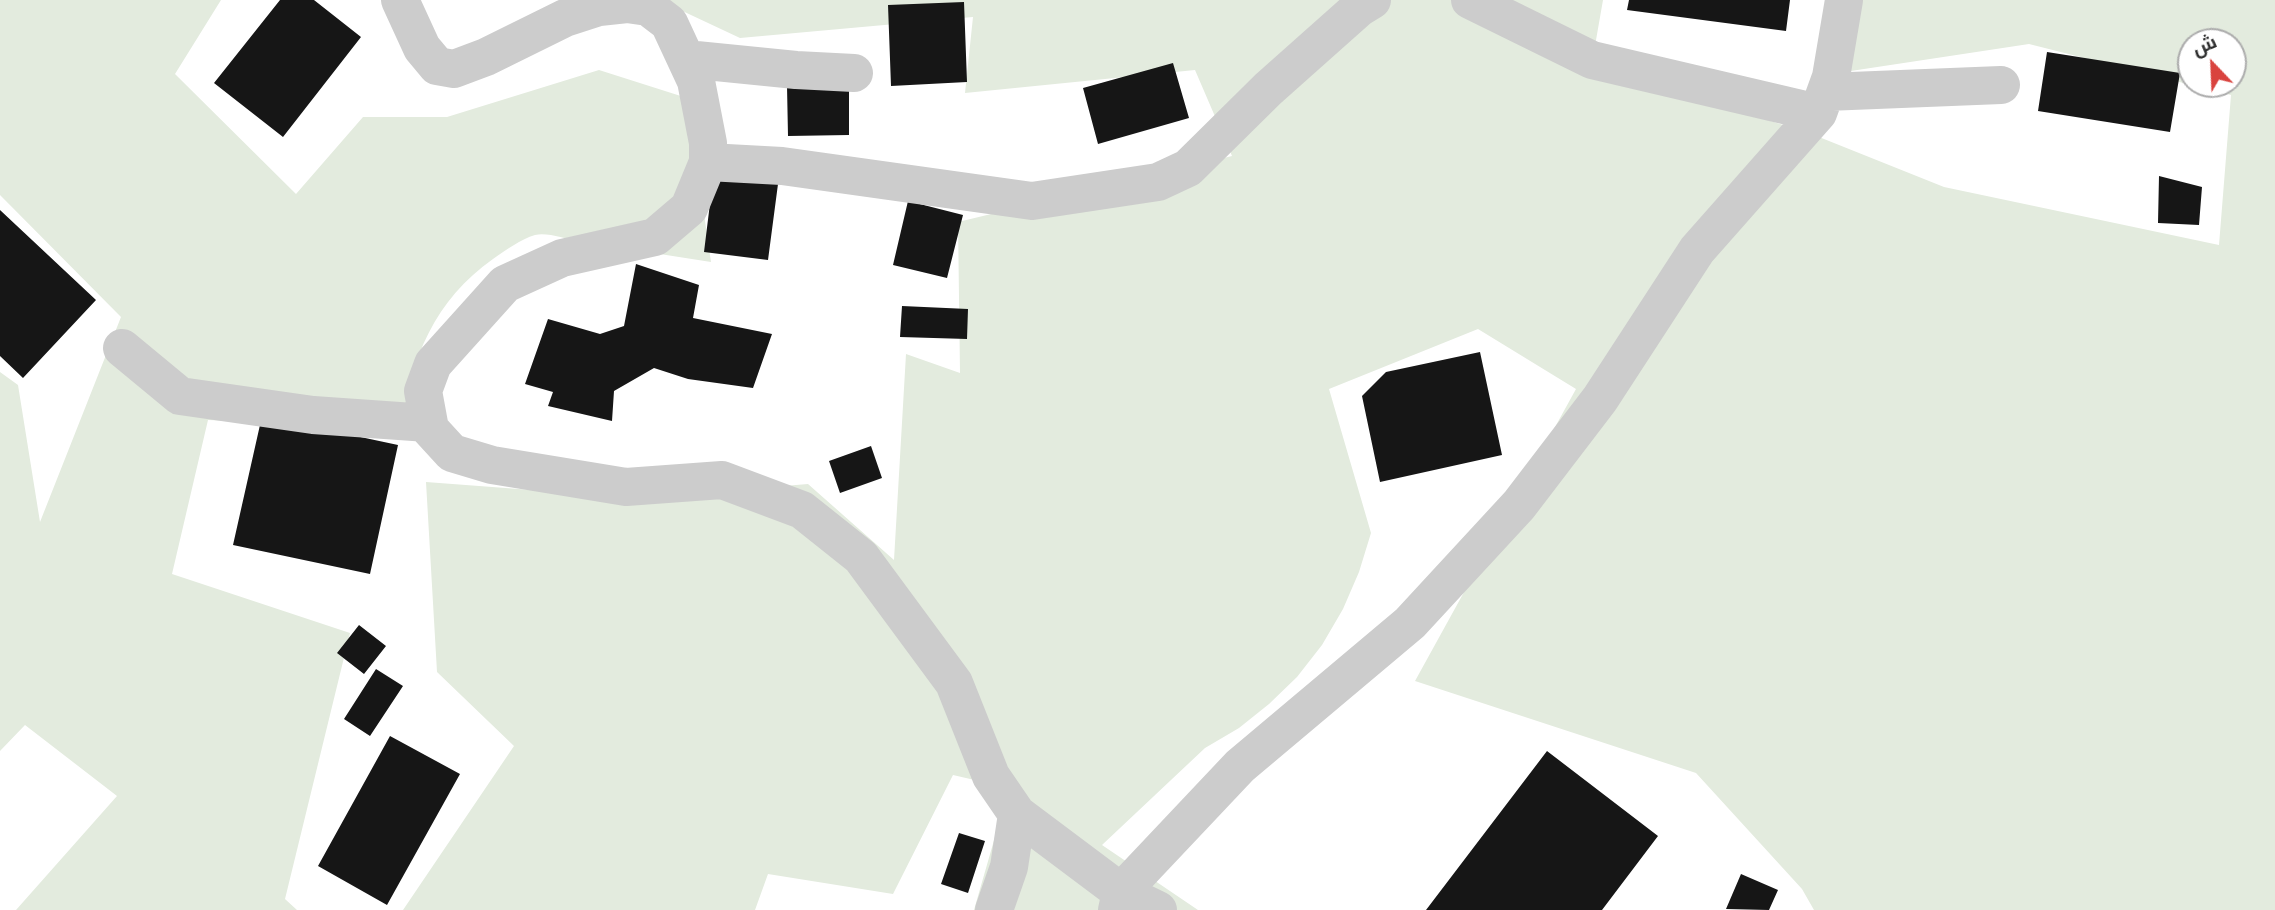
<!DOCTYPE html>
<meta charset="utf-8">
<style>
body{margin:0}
#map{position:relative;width:2275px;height:910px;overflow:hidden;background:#fff;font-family:Jost,Cairo,sans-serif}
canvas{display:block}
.north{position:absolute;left:2177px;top:28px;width:70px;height:70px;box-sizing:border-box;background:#fff;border:2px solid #acacac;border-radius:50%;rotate:337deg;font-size:19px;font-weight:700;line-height:28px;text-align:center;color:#2f2f2f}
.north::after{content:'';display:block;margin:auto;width:24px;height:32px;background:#d9433e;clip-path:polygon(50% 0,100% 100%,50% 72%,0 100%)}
</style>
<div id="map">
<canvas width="2275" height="910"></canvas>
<div class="north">ش</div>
</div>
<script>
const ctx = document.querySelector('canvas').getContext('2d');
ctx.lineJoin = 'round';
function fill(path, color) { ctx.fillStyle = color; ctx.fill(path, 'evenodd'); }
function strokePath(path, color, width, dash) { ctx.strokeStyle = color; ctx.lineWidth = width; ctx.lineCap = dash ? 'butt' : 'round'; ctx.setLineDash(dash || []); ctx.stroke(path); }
const green = new Path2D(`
 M0 0H221L175 74 296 194 363 117H447L599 70 687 98 711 262C666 255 622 248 578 241 566 239 547 232 535 235 521 239 506 250 493 259 436 299 409 359 403 428L208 420 172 574 350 633 285 899 297 910H16L117 796 25 725 0 751V372L18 385 40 522 121 317 0 195Z
 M659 0H1603L1592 63 1814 135 1944 187 2219 245 2231 95 2029 44 1831 74 1832 0H2275V910H1814L1802 889 1696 773 1415 681 1576 389 1478 329 1329 389 1371 533 1359 572 1343 609 1322 645 1297 677 1269 704 1239 728 1205 748 1102 845 1198 910H974L1009 788 953 775 893 894 768 874 755 910H403L514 746 437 672 426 482 638 498 808 484 894 560 906 354 960 373 958 222 1232 156 1195 70 965 93 973 17 740 38ZM2191 42H2233V84H2191Z`);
const building = new Path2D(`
 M280 0H314L361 37 283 137 214 83Z
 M1629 0H1790L1786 31 1627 10Z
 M964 2 967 82 891 86 888 5Z
 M2047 52 2180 73 2170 132 2038 111Z
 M1173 63 1189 118 1098 144 1083 88Z
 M849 85V135L788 136 787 86Z
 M2159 176 2202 187 2199 225 2158 223Z
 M713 179 778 184 768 260 704 252Z
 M908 201 963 215 947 278 893 265Z
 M0 210 96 300 23 378 0 356Z
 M636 264 699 285 693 318 772 334 753 388 688 379 654 368 614 391 612 421 548 406 553 392 525 384 548 319 600 334 624 326Z
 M902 306 968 309 967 339 900 337Z
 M1480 352 1502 455 1380 482 1362 396 1386 372Z
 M262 416 398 445 370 574 233 545Z
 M871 446 882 478 840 493 829 461Z
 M359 625 386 646 364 674 337 653Z
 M376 669 403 686 370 736 344 719Z
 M390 736 460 774 387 905 318 866Z
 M1547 751 1658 836 1602 910H1426Z
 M959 833 985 841 968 893 941 884Z
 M1741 874 1778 890 1769 910 1726 909Z`);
const minor = new Path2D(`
 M400 0 422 48 437 66 454 69 486 57 565 18 599 7 627 4 648 7 669 23 696 81 708 143V162L689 208 655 237 562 258 505 284 433 364 423 391 430 429 452 453 492 465 626 487 722 480 802 510 861 557 954 683 991 776 1017 814 1121 892 1158 910
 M1470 0 1592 60 1818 113
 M686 59 796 70 854 73
 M1826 92 2001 85
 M708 162 782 166 1032 201 1158 182 1188 168 1268 89 1359 8 1372 0
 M122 348 180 396 313 415 428 423
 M994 910 1009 867 1017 814
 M1117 910 1121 892 1240 766 1410 623 1519 505 1600 399 1697 250 1818 113 1831 77 1844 0`);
fill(green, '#e3ebde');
fill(building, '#161616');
strokePath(minor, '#ccc', 38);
</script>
